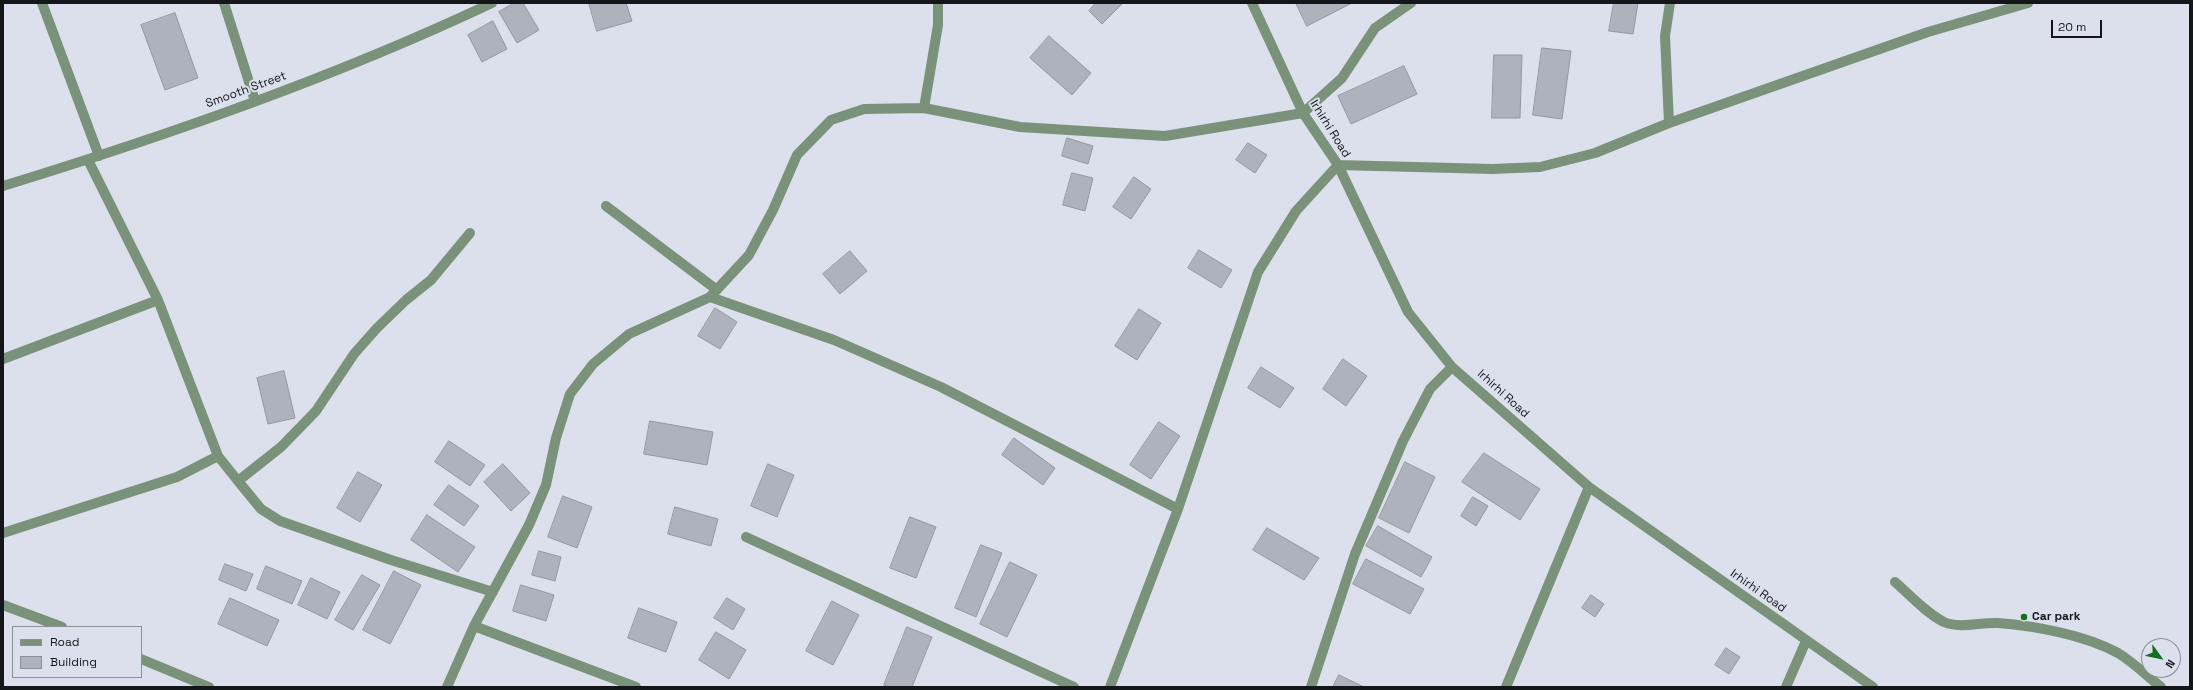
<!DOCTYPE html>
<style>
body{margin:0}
#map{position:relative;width:2193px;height:690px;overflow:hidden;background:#dbe0ec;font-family:"Space Grotesk",sans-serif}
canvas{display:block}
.frame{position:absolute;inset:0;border:4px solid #14161a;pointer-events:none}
.legend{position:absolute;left:12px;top:626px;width:130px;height:52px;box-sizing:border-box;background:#dbe0ec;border:1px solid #8b8f98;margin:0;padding:5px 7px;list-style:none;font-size:12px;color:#14161a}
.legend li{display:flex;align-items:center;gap:8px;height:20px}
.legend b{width:20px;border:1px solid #8b8f98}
.north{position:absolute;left:2141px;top:638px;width:40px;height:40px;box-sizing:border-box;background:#dbe0ec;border:1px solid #8b8f98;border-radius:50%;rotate:123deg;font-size:11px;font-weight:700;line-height:16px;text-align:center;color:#14161a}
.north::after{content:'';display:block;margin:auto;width:14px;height:18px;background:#0f701e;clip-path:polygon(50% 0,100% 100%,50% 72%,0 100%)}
.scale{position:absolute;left:2051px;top:20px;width:51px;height:18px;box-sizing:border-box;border:2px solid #14161a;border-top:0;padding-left:5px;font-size:12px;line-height:14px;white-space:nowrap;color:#14161a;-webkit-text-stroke:3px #dbe0ec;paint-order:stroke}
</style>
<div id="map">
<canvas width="2193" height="690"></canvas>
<div class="frame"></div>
<ul class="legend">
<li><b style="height:5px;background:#799279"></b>Road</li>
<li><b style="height:11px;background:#aeb2bd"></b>Building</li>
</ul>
<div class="north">N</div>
<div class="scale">20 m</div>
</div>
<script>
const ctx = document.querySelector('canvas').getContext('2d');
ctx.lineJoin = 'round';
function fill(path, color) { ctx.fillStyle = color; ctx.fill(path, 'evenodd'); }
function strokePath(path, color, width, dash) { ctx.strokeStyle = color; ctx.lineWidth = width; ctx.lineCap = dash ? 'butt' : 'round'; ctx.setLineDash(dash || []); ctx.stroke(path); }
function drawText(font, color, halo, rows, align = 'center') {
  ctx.font = font + ' "Space Grotesk",sans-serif'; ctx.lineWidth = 4; ctx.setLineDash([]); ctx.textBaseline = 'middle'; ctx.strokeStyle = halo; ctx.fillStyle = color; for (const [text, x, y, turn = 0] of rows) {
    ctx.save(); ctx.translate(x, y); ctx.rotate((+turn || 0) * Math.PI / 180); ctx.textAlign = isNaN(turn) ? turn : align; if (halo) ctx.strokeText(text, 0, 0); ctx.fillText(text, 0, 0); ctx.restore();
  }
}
const building = new Path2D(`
 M514 3H523L539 30 517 43 499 12Z
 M589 3H626L632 21 597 31Z
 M1096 3H1123L1102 24 1089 11Z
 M1296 3H1352L1307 26Z
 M1614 3H1638L1633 34 1609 31Z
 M175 13 198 78 165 90 141 25Z
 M493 21 507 49 482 62 468 35Z
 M1049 36 1091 73 1072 95 1030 58Z
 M1542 48 1571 51 1562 119 1533 115Z
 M1494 55H1522L1520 118H1492Z
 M1404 66 1417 94 1351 124 1338 96Z
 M1067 138 1093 146 1088 164 1062 156Z
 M1248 143 1267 155 1255 173 1236 160Z
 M1072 173 1093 178 1085 211 1063 205Z
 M1134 177 1151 189 1131 219 1113 207Z
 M1199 250 1232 270 1221 288 1188 268Z
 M850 251 867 271 840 294 823 274Z
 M715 308 737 322 720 349 698 336Z
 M1139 309 1161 323 1137 360 1115 346Z
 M1343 359 1367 376 1346 406 1323 389Z
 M1261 367 1294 388 1280 408 1248 388Z
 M284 371 295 418 268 424 257 378Z
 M650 421 713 432 707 465 644 454Z
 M1159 422 1180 436 1151 479 1130 465Z
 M1014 438 1055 468 1043 485 1002 455Z
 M449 441 485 465 470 486 435 462Z
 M1484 453 1540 489 1520 520 1462 482Z
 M1405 462 1435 477 1409 533 1379 518Z
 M503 464 530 493 511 511 484 482Z
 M768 464 794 475 777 517 751 506Z
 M358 472 382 485 360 522 337 508Z
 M449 485 479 506 464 526 434 505Z
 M563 496 592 507 577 548 548 537Z
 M1473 497 1488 506 1476 526 1461 516Z
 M675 507 718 519 711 546 668 534Z
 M427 515 475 547 458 572 411 540Z
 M910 517 936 527 916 578 890 568Z
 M1378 526 1432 557 1421 577 1366 546Z
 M1267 528 1319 558 1304 580 1253 550Z
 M981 545 1002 553 976 617 955 608Z
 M539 551 561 557 555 581 532 575Z
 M1366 559 1424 589 1410 614 1353 584Z
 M1010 562 1037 575 1007 637 980 624Z
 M225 564 253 574 246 591 219 580Z
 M266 566 302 581 292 604 257 589Z
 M394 571 421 585 390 644 363 630Z
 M362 575 380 585 353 630 335 620Z
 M311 578 340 592 327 619 298 605Z
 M521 585 554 595 546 621 513 611Z
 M1591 595 1604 604 1595 617 1582 608Z
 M230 598 279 620 267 646 218 624Z
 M727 598 745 609 733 630 714 618Z
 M832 601 859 615 833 665 806 651Z
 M639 608 677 622 666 652 628 638Z
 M907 627 932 637 912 687H889L884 685Z
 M716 632 746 650 729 679 699 660Z
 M1726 648 1740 657 1729 674 1715 665Z
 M1339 675 1364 687H1333Z`);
const minor = new Path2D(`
 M42 3 99 156
 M224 3 255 101
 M1252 3 1303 113 1338 165 1408 312 1452 367 1589 487 1873 687
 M924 108 938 25V3
 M1669 123 1665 36 1670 3
 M3 186C169 135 335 77 492 3
 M606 206 717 290
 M710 297 834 340 941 387 1178 509
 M3 359 158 300
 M218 456 238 481 281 447 316 411 354 354 377 328 406 300 431 280 470 233
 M238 481 261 509 280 521 391 560 493 592
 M3 533 177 477 218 456 158 300 88 160
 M746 537 1074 687
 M1895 582C1910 595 1926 613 1944 622 1960 629 1981 622 1998 623 2036 626 2085 635 2118 653 2133 662 2147 676 2161 687
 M3 605 62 627
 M474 626 636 687
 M141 659 209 687
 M447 687 474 626 529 525 546 485 556 438 570 394 593 364 629 334 710 297 749 255 773 210 797 155 831 120 864 109 924 108 1020 127 1165 136 1303 113 1342 78 1375 28 1411 3
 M1110 687 1178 509 1258 272 1296 211 1338 165 1492 169 1540 167 1595 153 1669 123 1928 32 2028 3
 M1311 687 1355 554 1403 441 1430 389 1452 367
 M1506 687 1589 487
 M1786 687 1806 641`);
const markers = [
 [2024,617,4,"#0f701e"]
];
const streetNames = [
 ["Smooth Street",246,90,-20],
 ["Irhirhi Road",1330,129,58],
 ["Irhirhi Road",1503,394,42],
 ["Irhirhi Road",1758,591,35]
];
const poiNames = [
 ["Car park",2032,617]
];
fill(building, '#aeb2bd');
strokePath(building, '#9397a2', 1);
strokePath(minor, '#799279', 10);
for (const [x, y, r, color] of markers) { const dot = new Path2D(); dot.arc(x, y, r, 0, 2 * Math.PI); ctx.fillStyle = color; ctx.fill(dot); strokePath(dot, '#dbe0ec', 1.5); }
drawText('12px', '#14161a', '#dbe0ec', streetNames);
drawText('bold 12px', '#14161a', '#dbe0ec', poiNames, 'left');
</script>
